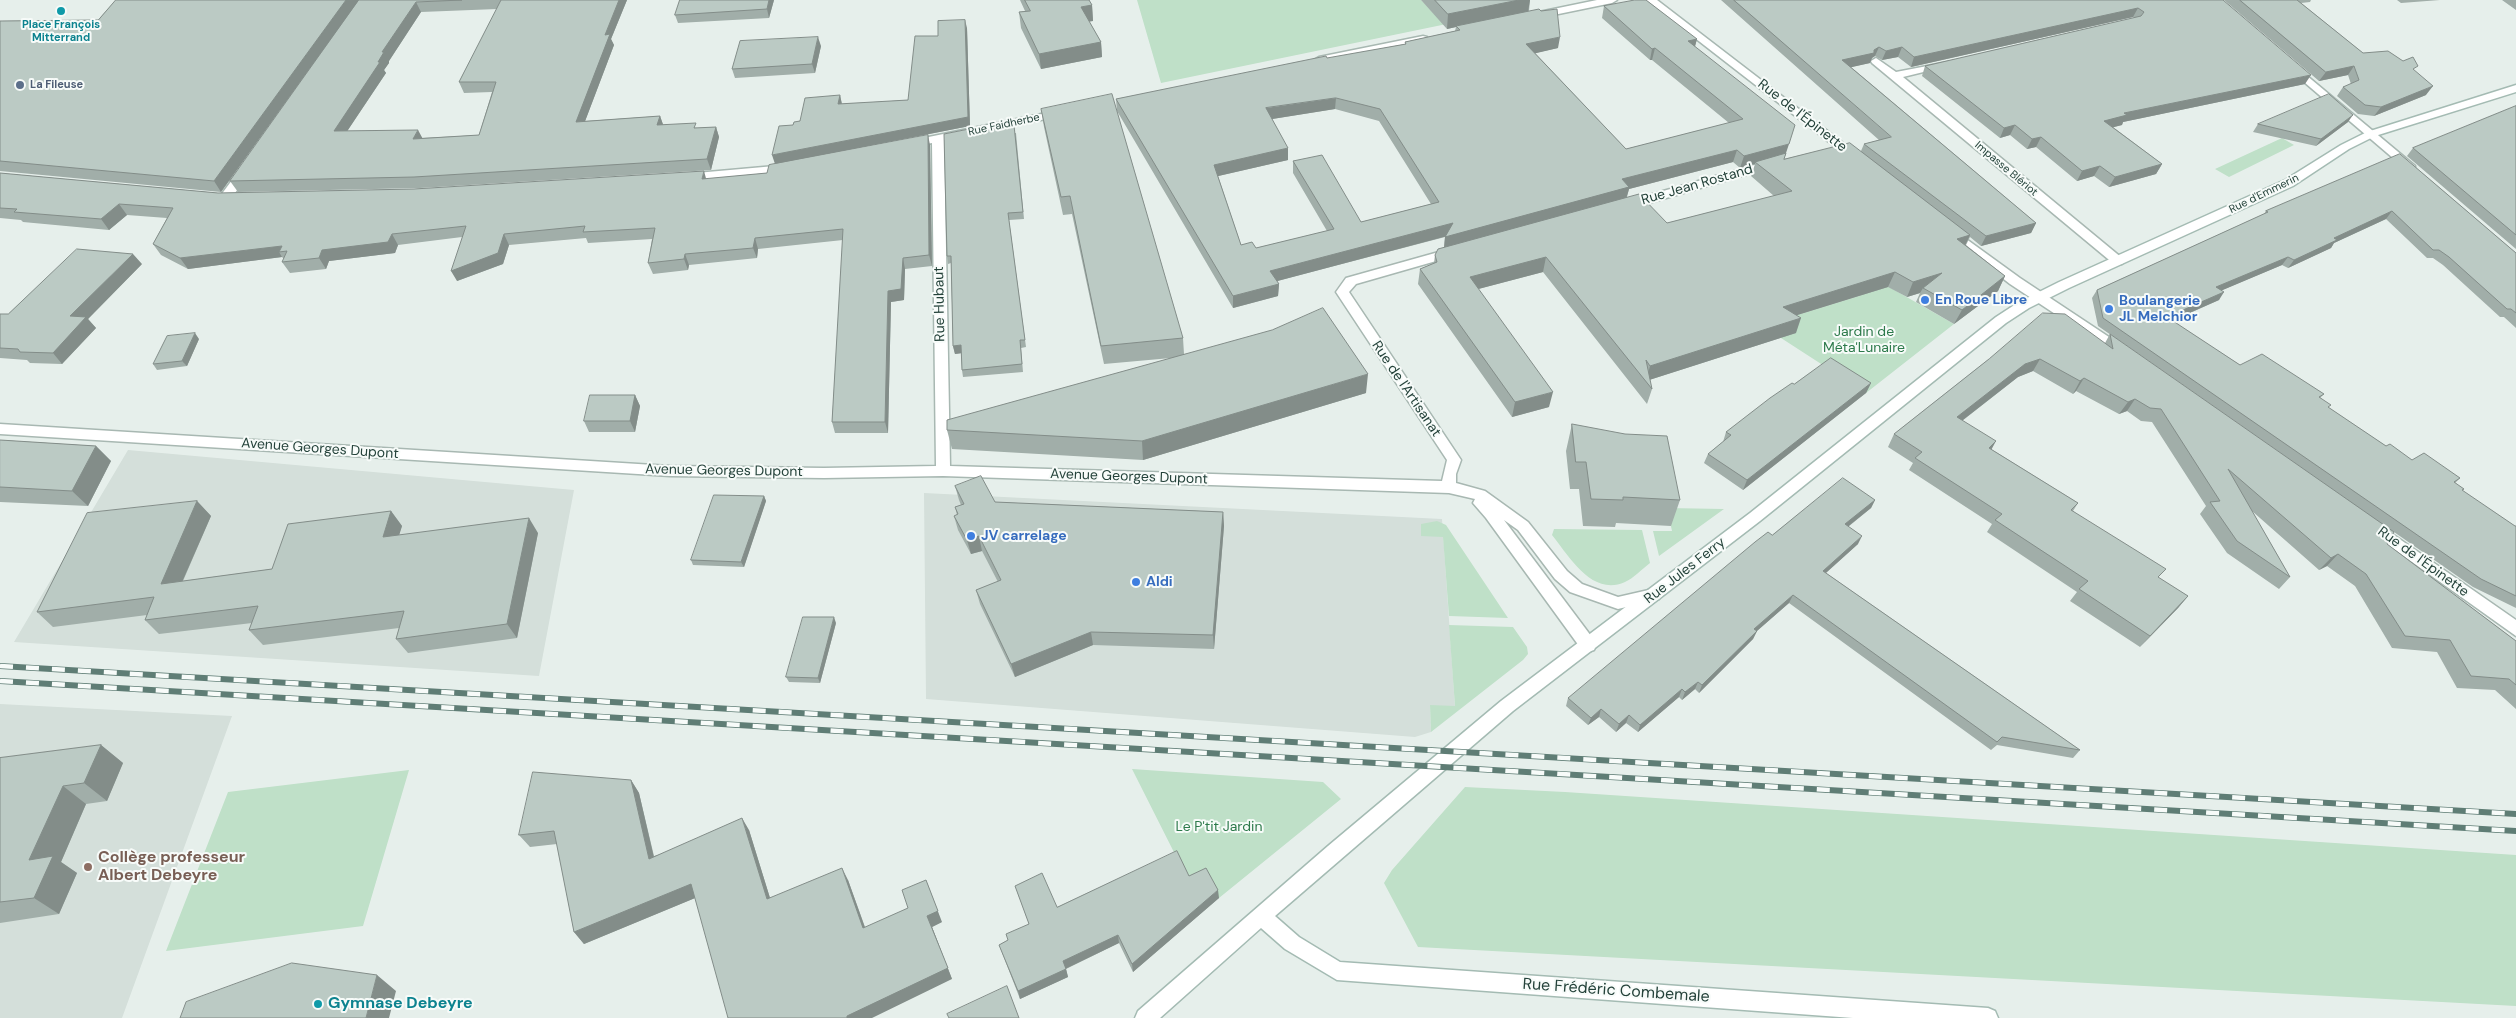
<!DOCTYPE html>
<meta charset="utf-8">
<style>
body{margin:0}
canvas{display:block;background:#e6efeb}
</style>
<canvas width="2516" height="1018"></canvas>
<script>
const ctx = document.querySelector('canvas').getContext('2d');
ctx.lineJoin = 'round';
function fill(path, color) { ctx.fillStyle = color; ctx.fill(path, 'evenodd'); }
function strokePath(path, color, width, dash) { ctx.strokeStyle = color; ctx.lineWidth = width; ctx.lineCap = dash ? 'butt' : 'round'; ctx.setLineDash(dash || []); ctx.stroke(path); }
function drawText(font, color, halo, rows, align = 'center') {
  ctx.font = font + ' "DM Sans",sans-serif'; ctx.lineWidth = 4; ctx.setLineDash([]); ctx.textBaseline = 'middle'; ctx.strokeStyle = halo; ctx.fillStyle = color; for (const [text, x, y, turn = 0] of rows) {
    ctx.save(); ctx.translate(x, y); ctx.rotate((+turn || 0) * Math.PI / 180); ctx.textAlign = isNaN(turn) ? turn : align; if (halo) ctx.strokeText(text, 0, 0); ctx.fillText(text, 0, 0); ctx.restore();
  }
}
const built = new Path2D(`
 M128 450 574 490 539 676 14 642Z
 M924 493 1442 519 1455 707 1430 706 1431 732 1415 737 926 699Z
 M0 704 232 716 122 1018H0Z`);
const green = new Path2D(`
 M1137 0H1421L1434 14 1500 13 1161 83Z
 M2282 138 2294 145 2229 177 2215 169Z
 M1882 283 1954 324 1866 393 1781 338 1791 330 1777 321 1859 296Z
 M1667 508 1724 509 1659 556 1653 531H1672Z
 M1437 521 1446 525 1508 618 1449 616 1443 537 1421 536V524Z
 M1554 529 1642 530 1650 563C1642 569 1634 578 1625 582 1592 597 1569 556 1552 535Z
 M1449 625 1513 627 1527 647 1528 654 1523 660 1431 732 1430 705 1455 706Z
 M1132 769 1323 782 1341 799 1219 898 1206 877 1190 884Z
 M409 770 363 926 166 951 228 792Z
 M1465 787 1565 792 2516 855V1006L1418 947 1384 883 1392 870Z`);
const street = new Path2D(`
 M1597 0H1617L1612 3 1539 18 1534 15 1539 12Z
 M1646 0H1657L1860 156V160H1852Z
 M1423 36 1427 37V41L1319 63 1314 60 1319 57Z
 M1876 58 1896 72 1948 62V66L1903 77 2122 258 2124 261 2122 264H2114L1872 63 1871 61Z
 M2294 65 2415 166V170H2407L2290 70 2289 68Z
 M1061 110 1067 113 1065 115 944 140 950 466 1442 481 1447 460 1336 292 1346 278 1453 248 1457 249 1459 252 1457 255 1356 284 1349 292 1461 460 1456 474V483L1485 491 1528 522 1567 571 1582 584 1618 597 1653 589 1659 591 1661 595 1659 599 1618 609 1570 592 1555 579 1518 530 1504 520 1594 640 1596 645 1594 650 1588 652 1582 650 1486 518 1473 503 1475 499 1449 493 943 476 824 478 670 476 0 434V424L670 466 824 468 936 466 932 143 909 147 903 144 909 141Z
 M1772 160 1776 162V166L1625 210 1619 206 1621 203Z
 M786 165 790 166V172L685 182 679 178 685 174Z
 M245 167 251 171 249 174 229 201H221L219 198 221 195 241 168Z
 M1951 228 2020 278 2127 349 2129 352 2127 355H2117L2010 284 1947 235 1945 232Z
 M2375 522 2516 620V636L2370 532 2367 528 2370 524Z`);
const secondary = new Path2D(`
 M2516 85V92L2375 136 2349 149 2293 186 2069 288 2029 308 2006 323 1760 521 1513 711 1275 916 1299 937 1340 962 1988 1008 1995 1011 1998 1018H1853L1337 980 1285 949 1261 928 1160 1018H1135L1138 1011 1328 846 1501 701 1750 513 1996 317 2019 302 2059 282 2285 180 2341 145 2367 132Z`);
const rail = new Path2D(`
 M0 666 2516 814
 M0 681 2516 831`);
const wall = new Path2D(`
 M116 0H359L221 192 0 171V21L98 20Z
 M359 0H627L611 39 614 45 585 121 660 116 663 125 698 128 716 127 719 137 711 170 420 188 238 192 230 181ZM497 9 459 82 464 93 492 92 479 135 422 138 347 131 386 73 384 70 389 63V61L421 12Z
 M680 0H774L769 18 678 23 675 15Z
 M1020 0H1089L1092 5 1093 21H1089L1101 42 1102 57 1041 69 1021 28 1019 12 1025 11Z
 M1421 0H1530L1529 11 1558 48 1535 53 1626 149 1729 123 1652 60H1650L1602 18 1604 6 1697 39 1695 46 1786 153 1784 159 1861 151 1864 144 1879 140 1721 0H2223L2305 84 2123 122 2122 125 2113 127 2162 164 2156 174 2109 187 2094 176 2077 181 2036 147 2027 149 2010 135 2000 138 1922 76 1925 66 2134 18 2133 17 1911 67 1898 57 1882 60 1875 56 1872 58 1870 63 1851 67 2036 223 2031 233 1981 246 1970 237 1966 245 2005 276 1998 291 1954 324 1916 302 1920 293 1907 297 1888 287 1797 315 1796 333 1649 380 1652 389 1647 404 1543 272 1478 289 1549 407 1512 417 1418 284 1420 269 1434 263 1435 255 1444 247 1445 237 1277 281 1279 284 1278 296 1233 308 1117 111 1116 99 1405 44V42L1455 31 1456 27 1447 29ZM1335 109 1379 121 1431 204 1361 222 1293 161V173L1327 231 1256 248 1241 245 1218 176 1288 160 1272 119ZM1733 162 1740 168 1755 164 1751 176 1774 196 1667 223 1627 197 1629 189Z
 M2224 0H2311L2310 2 2301 3 2363 53 2414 70 2426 95 2374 116 2358 114 2337 96 2343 87 2351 84 2348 75 2319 81Z
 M2397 0H2440L2401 3Z
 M2502 0H2516V10Z
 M967 28 970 126 787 162 930 145 932 266 905 269 904 300 891 302 888 433H835L832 422 843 240 758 249 757 258 689 265 688 270 653 274 648 263 652 239 588 243 586 238 509 245 503 264 457 281 462 237 398 245 395 253 329 261 326 269 290 273 282 262 284 259 282 257 188 269 161 255 153 244 167 218 127 215 109 230 23 222 21 220 0 218V173L218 193 414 189 706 179 767 173 775 164 793 125 840 95 842 104 908 100 938 36Z
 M821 46 815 73 735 78 732 69Z
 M2516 106V249L2407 156 2413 148Z
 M1041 109 1183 338 1184 354 1366 393 1143 460 952 449 947 430 1171 358 1104 364 1072 214 1063 215 1044 127Z
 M2348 122 2316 146 2253 132 2258 124Z
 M1016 133 1024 219 1009 220 1026 347 1021 348 1023 372 963 377 962 370 961 353 955 354 953 346 951 263 948 264 947 256 970 134Z
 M2400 154 2516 253V328L2504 317H2500L2443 265 2433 258H2427L2386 219 2334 243 2331 248 2288 268 2282 265 2222 290 2219 300 2172 321 2240 365 2324 394 2320 398 2329 408 2386 446 2412 460 2460 478 2455 483 2464 489 2462 491 2515 526H2516V608L2473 587 2394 532 2387 544 2516 641V709L2495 690 2457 688 2437 652 2392 648 2355 586 2327 566 2319 570 2252 511 2290 577 2279 589 2227 553 2200 514 2206 506 2152 422 2141 421 2127 411 2119 414 2076 391 2073 394 2033 371 2018 377 1962 421 1991 449 2078 503 2073 511 2159 578 2188 596 2178 608 2140 647 2070 601 2077 592 1987 532 1992 524 1909 470 1913 463 1888 447 1894 434 1989 359 2105 343 2110 334 2370 515 2098 326 2092 298 2097 290 2264 214 2266 211Z
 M142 264 88 319 96 328 62 364 30 363 27 360 0 358V314H8Z
 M199 339 187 366 157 370 153 364Z
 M1871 383 1866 393 1743 490 1704 463 1708 454 1723 442 1726 432 1794 384Z
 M635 395 640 406 635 432H589L584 421Z
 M1572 424 1680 500 1671 526 1616 523 1615 527 1583 526 1579 489H1570L1566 451Z
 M0 440 96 446 111 461 88 506 0 502Z
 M955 486 995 502 1223 512 1224 526 1214 649 1093 645 1015 677 980 604 976 590 998 582 982 551 971 554 958 530 954 516 957 515 955 507 961 505 959 500Z
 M764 496 766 501 744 567 693 565 691 560Z
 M1875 500 1871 508 1848 527 1858 544 1826 573 2080 750 2073 758 1997 745 1991 750 1789 603 1757 631 1753 639 1699 693 1695 689 1682 700 1679 697 1638 732 1626 723 1616 732 1599 717 1588 725 1566 706 1568 698Z
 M197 501 211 516 183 581 272 569 391 511 402 526 399 535 538 533 517 638 408 653 396 639 399 628 263 645 249 630 252 623 159 634 145 620 147 615 53 627 37 612Z
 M836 623 820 683 789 682 786 677Z
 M101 745 123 763 107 801 86 804 61 862 77 873 59 914 0 923V758Z
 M631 780 639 793 654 856 749 830 770 898 848 880 865 927 942 922 932 927 952 979 695 898 584 944 574 932 557 844 530 847 519 835Z
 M1189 876 1219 898 1133 972 1119 943 1066 969 1068 977 1020 999 999 945 1008 940 1029 924 1015 886 1057 907Z`);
const shadedWall = new Path2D(`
 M346 0H359L221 192 214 181Z
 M619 0H627L611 39 614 45 581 132 576 122 605 35Z
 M769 0H774L769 18 767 9Z
 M1519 0H1530L1528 12 1456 26V27L1447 29 1448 14Z
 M416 2 421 12 389 61V63L384 70 386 73 340 142 334 131 378 62 382 52Z
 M1092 5 1093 21 1083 23 1081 7Z
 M2138 8 2133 17 1911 67 1914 57Z
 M965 20 967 28 970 126 775 164 772 155 968 117Z
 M818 37 821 46 815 73 812 64Z
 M1560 37 1558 48 1524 56 1526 44Z
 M1697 39 1694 50 1688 41Z
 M1101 42 1102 57 1041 69 1039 54Z
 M1879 47 1875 56 1872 58 1870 63 1839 70 1842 60 1874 50Z
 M1902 47 1898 57 1882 60 1886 51Z
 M1655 48 1652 60H1650L1652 49Z
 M2354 66 2348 75 2319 81 2326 72Z
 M2311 75 2305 84 2123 122 2122 125 2099 131 2104 121 2124 113Z
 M2433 86 2426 95 2374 116 2381 107Z
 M840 95 842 105 838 104Z
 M1336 98 1335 109 1266 120V108Z
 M2353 115 2348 122 2316 146 2321 139Z
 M660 116 664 127 657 125Z
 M2015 125 2010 135 2000 138 2004 128Z
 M716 127 719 137 711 170 707 159Z
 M418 130 424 141 413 139Z
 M928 135 930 145 932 266 929 255Z
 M2041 137 2036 147 2027 149 2032 139Z
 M1789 144 1785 156 1755 162V164L1740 168 1744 156Z
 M1288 148V160L1214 177V165Z
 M1737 150 1733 162 1629 189 1626 199 1444 249 1445 237 1622 179Z
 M2162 164 2156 174 2109 187 2115 177Z
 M2100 166 2094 176 2077 181 2082 171Z
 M704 171 707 182 702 179Z
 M119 204 127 215 109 230 101 219Z
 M2392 211 2386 219 2334 243 2331 248 2288 268 2294 260 2334 238Z
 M1453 223 1451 235 1270 283V271Z
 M2036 223 2031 233 1981 246 1986 236Z
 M392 234 398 245 395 253 329 261 326 269 319 258 322 250Z
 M504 234 509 245 503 264 457 281 451 271Z
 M1970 235 1963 250 1957 239Z
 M755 238 758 249 757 258 753 248Z
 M282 246 279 252 282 257 188 269 180 258Z
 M133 254 142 264 88 319 96 328 62 364 53 353 70 316Z
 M685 254 689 265 688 270 684 259Z
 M1546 257 1543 272 1467 292 1470 277Z
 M2288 257 2282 265 2211 295 2216 287Z
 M903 258 905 269 904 300 891 302 888 433 885 422 888 291Z
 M1895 272 1888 287 1778 321 1783 307Z
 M1942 273 1923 288 1920 293 1907 297 1913 282Z
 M2005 276 1998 291 1954 324 1962 310Z
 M1279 284 1278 296 1233 308V296Z
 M2224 292 2219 300 2162 325 2167 317Z
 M1801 318 1796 333 1646 381 1650 366Z
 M195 333 199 339 187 366 182 361Z
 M961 345 963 353 955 354 953 346Z
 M2040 359 2033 371 2018 377 1950 430 1957 417 2025 364Z
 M1368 374 1366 393 1143 460 1142 441Z
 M2084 378 2076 391 2073 394 2080 381Z
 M1871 383 1866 393 1743 490 1747 480Z
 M1553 392 1549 407 1512 417 1515 402Z
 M635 395 640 406 635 432 630 421Z
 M2135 399 2127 411 2119 414 2128 402Z
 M1996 441 1989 454V448Z
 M96 446 111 461 88 506 72 491Z
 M764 496 766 501 744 567 741 562Z
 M1875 500 1871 508 1841 532 1845 524Z
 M197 501 211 516 175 598 161 584Z
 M391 511 402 526 394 551 383 537Z
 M1223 512 1224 526 1214 649 1213 635Z
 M529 518 538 533 517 638 507 624Z
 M979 536 982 551 971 554 967 540Z
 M1862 536 1858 544 1819 579 1823 571Z
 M2338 554 2327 566 2319 570 2331 558Z
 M1793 595 1789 603 1750 637 1754 629Z
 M2188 596 2178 608 2140 647 2150 636Z
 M834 617 836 623 820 683 818 678Z
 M1757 631 1753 639 1699 693 1702 685Z
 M1091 632 1093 645 1015 677 1011 664Z
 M1698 682 1695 689 1682 700 1685 692Z
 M1682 689 1679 697 1638 732 1640 725Z
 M1601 709 1599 717 1588 725 1591 718Z
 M1629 715 1626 723 1616 732 1619 724Z
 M101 745 123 763 107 801 84 783Z
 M631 780 639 793 657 871 649 859Z
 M63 786 86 804 61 862 77 873 59 914 34 898 29 860Z
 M742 818 749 830 774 911 767 899Z
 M842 868 848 880 869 939 863 928Z
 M926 880 942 922 932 927 952 979 872 1018H847V1016L927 916Z
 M691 884 700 896 584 944 574 932Z
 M1218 890 1219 898 1133 972 1132 964Z
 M1118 935 1119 943 1065 969 1063 961Z
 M1066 969 1068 977 1020 999 1018 991Z
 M377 975 396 991 389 1018H366Z`);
const building = new Path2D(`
 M116 0H346L214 181 0 161V21L98 20Z
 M359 0H462L416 2 382 52H384L378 62H380L334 131 418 130 413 139 479 135 496 82H459L501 0H619L605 35 610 34 576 122 660 116 657 125 696 123 694 128 716 127 707 159 414 177 230 181Z
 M680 0H769L767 9 675 15Z
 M1025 0H1089L1092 5 1081 7 1101 42 1039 54 1019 12 1030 11Z
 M1435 0H1519L1448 14Z
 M1635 0H1646L1697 39 1688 41 1795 125 1789 144 1744 156 1737 150 1622 179 1629 187 1445 237 1453 223 1270 271 1279 284 1233 296 1116 99 1326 56 1327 58 1406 44 1405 42 1460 30 1456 26 1539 9 1541 11 1557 9 1560 37 1526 44 1626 149 1743 119 1655 48 1652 49 1604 6ZM1336 98 1380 109 1439 202 1361 222 1322 155 1293 161 1334 229 1256 248 1252 242 1241 245 1214 165 1288 148 1266 108Z
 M1734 0H2223L2311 75 2124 113 2127 115 2104 121 2162 164 2115 177 2100 166 2082 171 2041 137 2032 139 2015 125 2004 128 1925 66 2141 16 2144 12 2138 8 1914 57 1902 47 1886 51 1879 47 1874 50V53L1842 60 2036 223 1986 236 1864 144 1891 137Z
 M2240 0H2297L2363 53 2388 51 2403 61 2413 57 2418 66 2413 69 2433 86 2381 107 2365 105 2343 87 2359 80 2354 66 2326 72Z
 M965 20 968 117 772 155 779 126 793 125 794 122 800 121 805 98 840 95 838 104 908 100 915 36H938V21Z
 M818 37 812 64 732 69 740 41Z
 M1112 94 1183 338 1101 346 1070 196 1061 197 1041 109Z
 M2329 94 2353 115 2321 139 2258 124Z
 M2516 106V235L2413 148Z
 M1014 125 1023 212 1008 213 1025 340H1020L1022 364 962 370 961 345 953 346 951 256H947L944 134 969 129V134Z
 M928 135 929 255 903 258 901 289 888 291 885 422H832L843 229 755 238 753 248 685 254 684 259 648 263 655 228 583 232 585 226 504 234 498 253 451 271 466 226 392 234 388 242 322 250 319 258 282 262 287 251 279 252 282 246 180 258 153 244 173 208 119 204 101 219 14 212 17 209 0 208V173L218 193 414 189 704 171 702 179 767 173 769 165Z
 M1850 143 1970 235 1957 239 2005 276 1962 310 1923 288 1942 273 1913 282 1895 272 1783 307 1801 318 1650 366 1646 360 1652 389 1546 257 1470 277 1553 392 1515 402 1420 269 1437 262 1435 255 1438 249 1639 194 1667 223 1792 191 1755 162 1786 153 1784 159Z
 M2400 154 2516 253V313L2511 309H2507L2449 257 2439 250H2433L2392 211 2334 238 2337 240 2294 260 2288 257 2216 287 2224 292 2167 317 2240 365 2262 354 2324 394 2319 397 2331 405 2328 407 2386 446 2390 444 2412 460 2424 453 2460 478 2454 482 2464 489 2462 490 2515 526H2516V596L2481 579 2103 318 2097 290 2268 212 2266 211Z
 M77 249 133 254 70 316 86 317 53 353 20 352 18 349 0 348V314H8Z
 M1323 308 1368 374 1142 441 947 430V420L1272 330Z
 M2043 313 2065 314 2113 349 2110 334 2394 532 2387 544 2516 641V685L2509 679 2471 676 2450 640 2405 636 2366 574 2338 554 2331 558 2228 469 2290 577 2237 541 2210 502 2220 501 2161 409 2150 408 2135 399 2128 402 2084 378 2080 381 2040 359 2025 364 1957 417 1996 441 1989 448 2078 503 2071 510 2166 569 2158 577 2188 596 2150 636 2079 589 2088 581 1995 520 2002 514 1915 458 1922 452 1894 434 1989 359Z
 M195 333 182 361 153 364 167 336Z
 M1831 358 1871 383 1747 480 1708 454 1731 435 1726 432 1770 398 1792 383 1794 384Z
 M590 395H635L630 421H584Z
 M1572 424 1625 434 1667 436 1680 500 1623 497V500L1591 499 1586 462H1576Z
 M0 440 96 446 72 491 0 487Z
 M981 476 995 502 1223 512 1213 635 1091 632 1011 664 976 590 1001 580 979 536 967 540 954 516 958 514 955 507 964 504 955 486Z
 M1843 478 1875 500 1845 524 1862 536 1823 571 2080 750 2002 737 1997 742 1793 595 1754 629 1757 631 1702 685 1698 682 1685 692 1682 689 1640 725 1629 715 1619 724 1601 709 1591 718 1568 698 1755 542 1768 532 1772 535Z
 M714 495 764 496 741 562 691 560Z
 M197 501 161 584 272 569 288 524 391 511 383 537 529 518 507 624 396 639 404 611 249 630 258 606 145 620 154 597 37 612 87 513Z
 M803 617H834L818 678 786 677Z
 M101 745 84 783 63 786 29 860 53 856 34 898 0 902V758Z
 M533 772 631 780 649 859 742 818 767 899 842 868 863 928 908 908 902 890 926 880 938 911 927 916 948 968 847 1016V1018H728L691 884 574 932 554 831 519 835Z
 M1177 851 1189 876 1206 868 1218 890 1132 964 1118 935 1063 961 1066 969 1018 991 999 945 1008 940 1006 934 1029 924 1015 886 1042 873 1057 907Z
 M292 963 377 975 366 1018H180L186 1002Z
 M1007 986 1019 1018H949L947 1014Z`);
const markers = [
 [61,11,5,"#0f9aa8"],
 [20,85,5,"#5c6f8a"],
 [1925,300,5,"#3f7fe0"],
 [2109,309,5,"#3f7fe0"],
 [971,536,5,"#3f7fe0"],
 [1136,582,5,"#3f7fe0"],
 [88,867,5,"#8d6e63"],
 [318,1004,5,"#0f9aa8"]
];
const farCulturenames = [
 ["Place François",61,25],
 ["Mitterrand",61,38]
];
const farServicenames = [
 ["La Fileuse",30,85]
];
const farStreetnames = [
 ["Rue Faidherbe",1004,125,-12],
 ["Impasse Blériot",2006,169,40],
 ["Rue d'Emmerin",2264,194,-26]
];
const streetNames = [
 ["Rue de l'Épinette",1802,116,38],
 ["Rue Jean Rostand",1697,185,-16],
 ["Rue Hubaut",940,304,-91],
 ["Rue de l'Artisanat",1406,389,56],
 ["Avenue Georges Dupont",320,449,4],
 ["Avenue Georges Dupont",724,471,1],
 ["Avenue Georges Dupont",1129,477,2],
 ["Rue de l'Épinette",2423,562,36],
 ["Rue Jules Ferry",1685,571,-38]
];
const shopNames = [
 ["En Roue Libre",1935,300],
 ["Boulangerie",2119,301],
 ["JL Melchior",2119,317],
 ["JV carrelage",981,536],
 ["Aldi",1146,582]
];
const parkNames = [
 ["Jardin de",1864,332],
 ["Méta'Lunaire",1864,348],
 ["Le P'tit Jardin",1219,827]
];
const nearEducationnames = [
 ["Collège professeur",98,858],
 ["Albert Debeyre",98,876]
];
const nearStreetnames = [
 ["Rue Frédéric Combemale",1616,991,4]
];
const nearCulturenames = [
 ["Gymnase Debeyre",328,1004]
];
fill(built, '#d4dfda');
fill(green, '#bfe0c8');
strokePath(street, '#a8b8b2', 3);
strokePath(secondary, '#a4bbb3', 3);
fill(street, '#fff');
fill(secondary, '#fff');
strokePath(rail, '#5f7d75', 6);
strokePath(rail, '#f7fbf9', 4.5, [13]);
fill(wall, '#a1aea9');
fill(shadedWall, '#838d89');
fill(building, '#bbcac4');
strokePath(building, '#838d89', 1);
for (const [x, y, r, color] of markers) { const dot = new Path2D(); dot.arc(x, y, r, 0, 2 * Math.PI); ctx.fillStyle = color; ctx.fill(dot); strokePath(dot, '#f7fbf9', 2); }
drawText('bold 11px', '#0d838f', '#f7fbf9', farCulturenames);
drawText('bold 11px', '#4e5e75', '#f7fbf9', farServicenames, 'left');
drawText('11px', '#24423a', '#f7fbf9', farStreetnames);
drawText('14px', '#24423a', '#f7fbf9', streetNames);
drawText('bold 14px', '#366cbe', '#f7fbf9', shopNames, 'left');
drawText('14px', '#2d7a4b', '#f7fbf9', parkNames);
drawText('bold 16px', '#785e54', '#f7fbf9', nearEducationnames, 'left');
drawText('16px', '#24423a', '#f7fbf9', nearStreetnames);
drawText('bold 16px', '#0d838f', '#f7fbf9', nearCulturenames, 'left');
</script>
